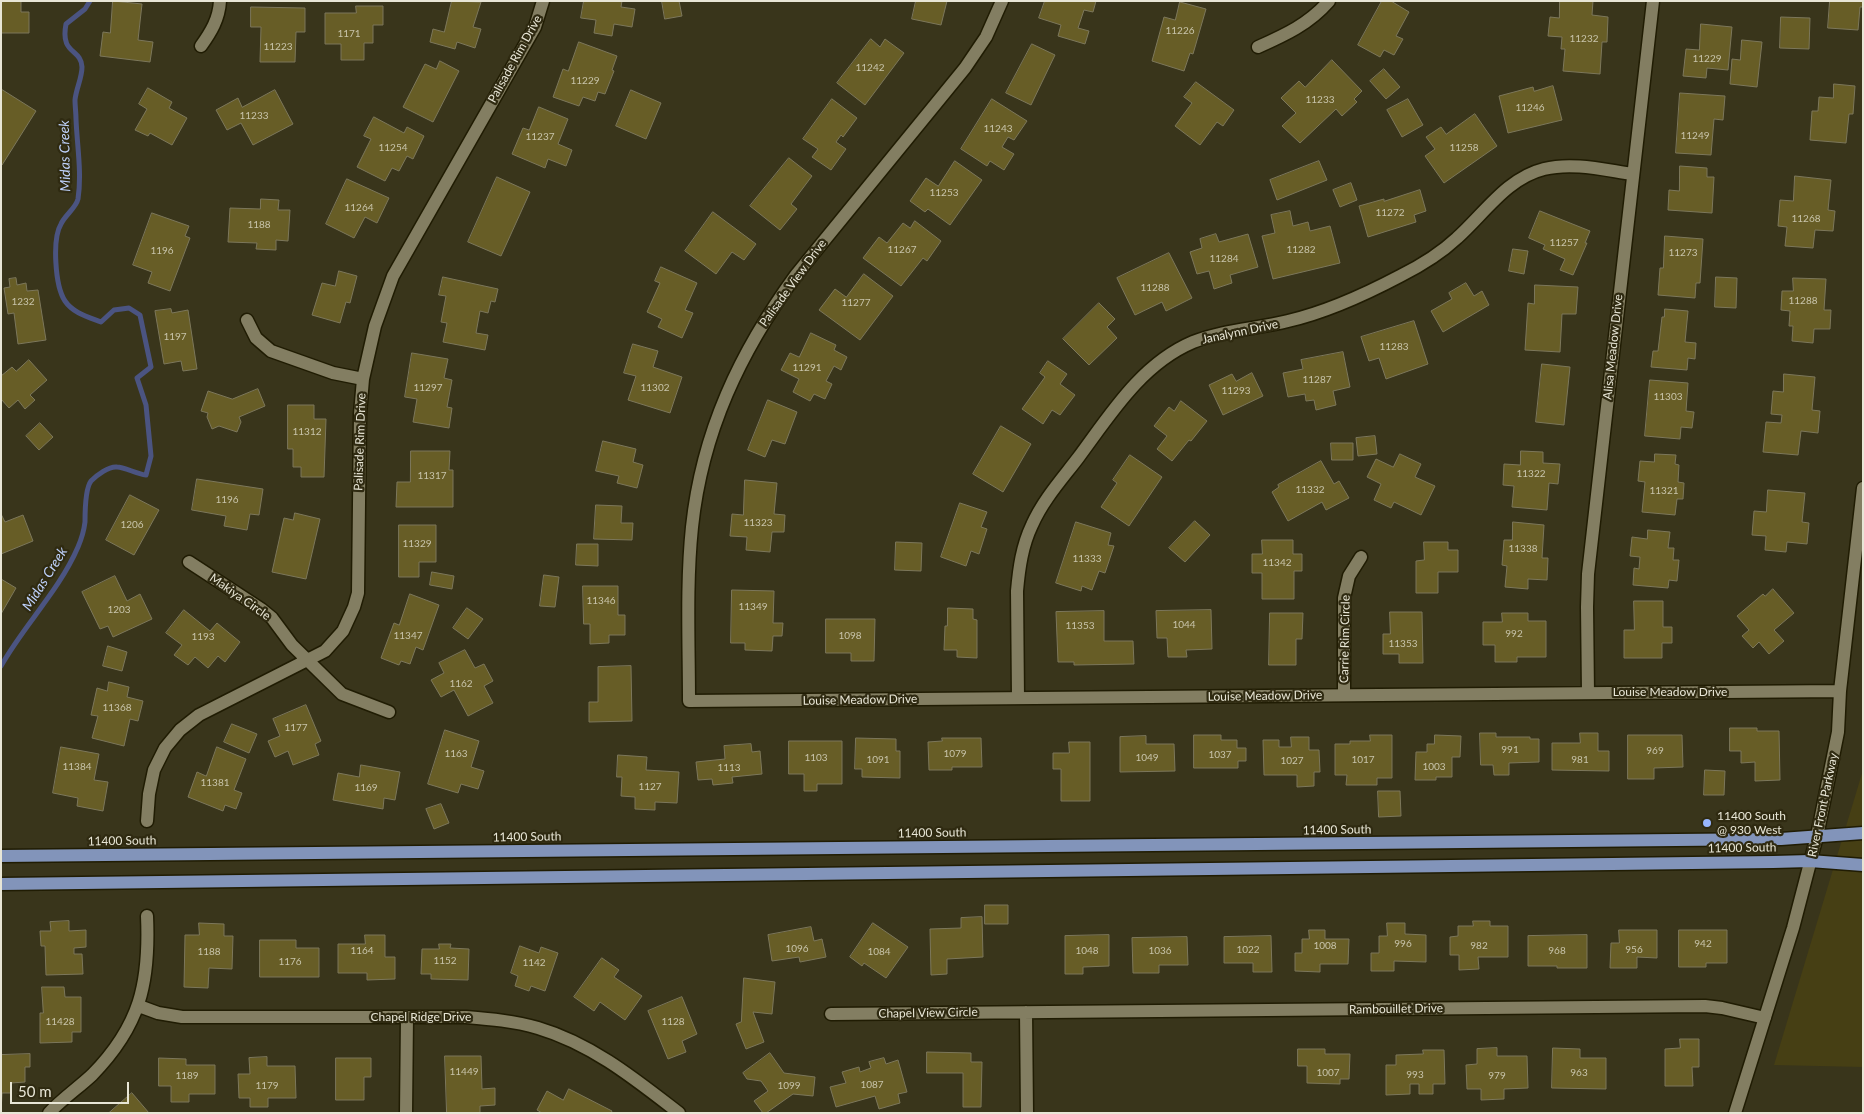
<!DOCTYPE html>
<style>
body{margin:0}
#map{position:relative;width:1864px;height:1114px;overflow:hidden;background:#39351b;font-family:Lato,sans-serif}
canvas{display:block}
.frame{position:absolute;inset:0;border:2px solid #e8e6d6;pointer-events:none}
.scale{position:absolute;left:10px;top:1082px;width:119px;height:22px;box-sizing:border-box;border:2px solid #e8e6d6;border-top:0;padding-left:6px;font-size:15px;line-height:18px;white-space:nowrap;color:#e8e6d6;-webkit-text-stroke:4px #2f2a11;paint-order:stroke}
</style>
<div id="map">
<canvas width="1864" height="1114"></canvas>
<div class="frame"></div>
<div class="scale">50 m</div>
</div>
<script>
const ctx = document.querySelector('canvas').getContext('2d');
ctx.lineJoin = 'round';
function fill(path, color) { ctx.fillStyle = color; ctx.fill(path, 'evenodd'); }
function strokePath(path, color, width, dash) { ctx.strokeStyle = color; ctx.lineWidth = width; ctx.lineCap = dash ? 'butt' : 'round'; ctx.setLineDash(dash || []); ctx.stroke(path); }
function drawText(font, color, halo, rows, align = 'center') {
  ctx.font = font + ' Lato,sans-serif'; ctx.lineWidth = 4.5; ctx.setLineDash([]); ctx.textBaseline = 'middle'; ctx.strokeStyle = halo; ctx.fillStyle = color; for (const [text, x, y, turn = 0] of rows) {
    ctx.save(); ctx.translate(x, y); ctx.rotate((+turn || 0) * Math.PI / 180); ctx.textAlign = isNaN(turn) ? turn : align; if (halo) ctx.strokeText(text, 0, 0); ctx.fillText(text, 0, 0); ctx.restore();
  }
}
const green = new Path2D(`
 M1863 770V1067L1774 1065Z`);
const stream = new Path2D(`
 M1 666C24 625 59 591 78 547 81 540 84 530 85 522 85 512 85 489 91 481 97 475 109 466 117 467 125 467 136 474 146 475L151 456 146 405 137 378 151 367 140 315 129 308 114 310 101 322C88 317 73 313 65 301 55 286 52 239 61 224 65 215 76 208 78 199 82 173 77 145 76 119 76 113 75 106 75 100 76 89 82 78 82 67 81 48 60 55 66 24L85 9 90 1`);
const building = new Path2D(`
 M1 1H21V12H29V33H1Z
 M113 1 142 4 138 40 153 42 150 62 100 56 103 32 110 33Z
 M452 1 481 2 473 27 481 29 475 48 457 42 455 49 430 42 433 29 444 32Z
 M584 1H622L621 7 635 9 632 27 614 24 612 36 594 33 596 20 581 18Z
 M662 1H679L682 16 665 19Z
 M916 1H947L941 25 912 19Z
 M1045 1H1096L1093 12 1084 10 1078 28 1089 31 1085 44 1058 36 1061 25 1039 18Z
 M1382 1H1391L1409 12 1396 36 1403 39 1394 55 1384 50 1380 57 1358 45Z
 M1560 1H1593L1592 15 1608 17 1607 42H1602L1600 74 1563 71 1565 49H1561L1562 37 1548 36 1550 17 1559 18Z
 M1830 1H1863V7H1860L1858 30 1828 28Z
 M1180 2 1206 9 1193 54 1190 53 1184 71 1152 61 1164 17 1175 20Z
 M356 6H383V25H373V43H364V60H341V44H325V13H356Z
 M251 7 305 8V32H296L295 62H260L261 27H251Z
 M1781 17 1810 18 1809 49 1780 48Z
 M1701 24 1732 27 1728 70 1707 68 1706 78 1683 76 1686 49 1699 50Z
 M871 39 880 47 885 39 904 53 865 105 837 83Z
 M1742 40 1762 42 1757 87 1730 84 1732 59 1740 60Z
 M579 42 617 56 612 70 614 71 605 94 598 92 595 101 583 97 579 106 553 97 563 69 568 71Z
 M1032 44 1055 55 1031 105 1006 93Z
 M1332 60 1362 91 1354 99 1357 102 1342 116 1336 109 1300 143 1282 126 1296 113 1281 98 1299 81 1305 87Z
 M440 61 459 71 433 122 403 107 425 64 436 69Z
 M1384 69 1400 87 1386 99 1370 81Z
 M1196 82 1234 110 1223 126 1217 122 1200 145 1175 126 1192 103 1184 97Z
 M1834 84 1855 86 1853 114H1849L1846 143 1810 140 1812 111H1818L1819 97 1833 98Z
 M1553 86 1562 120 1508 133 1499 96 1533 87 1534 91Z
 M148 88 172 102 169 108 187 118 172 145 150 133 148 136 135 130 147 109 139 104Z
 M1 89 36 111 2 165H1Z
 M275 90 293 124 253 145 241 123 227 130 216 110 238 98 242 107Z
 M631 90 661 103 646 139 616 126Z
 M1680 93 1725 96 1723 120 1714 119 1711 155 1676 153Z
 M832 99 857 118 843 137 841 135 836 142 846 149 831 170 812 157 818 149 803 139Z
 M992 99 1027 121 1014 140 1008 137 1002 147 1014 154 1004 170 990 161 987 166 961 149Z
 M1408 99 1423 125 1402 137 1387 110Z
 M539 107 568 119 558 144 572 150 566 166 548 159 545 168 512 154 523 128 529 130Z
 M1475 114 1497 146 1444 183 1425 156 1435 149 1426 137 1441 127 1446 134Z
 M374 117 404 133 407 127 424 136 413 159 407 156 399 171 392 168 385 181 357 167 371 139 364 136Z
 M789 158 812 176 791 204 797 209 780 230 750 206Z
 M955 161 982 180 950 225 928 209 925 212 910 201 926 178 938 186Z
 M1319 161 1327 180 1277 200 1270 180Z
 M1680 166 1707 168V177H1714L1712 213 1668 210 1669 190 1679 191Z
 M1795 176 1831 180 1828 210 1835 211 1833 231 1815 230 1813 248 1785 246 1787 227 1778 226 1780 200 1793 201Z
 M497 177 530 192 501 256 468 242Z
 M347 179 389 198 377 223 365 217 354 238 326 224Z
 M1351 183 1357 200 1340 207 1333 190Z
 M1420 190 1426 211 1414 215 1416 222 1368 237 1359 206 1384 199V201Z
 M261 199 279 200 278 210H290L288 241 276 240V250L256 249 257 243 228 242 230 208 260 209Z
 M1290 211 1293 226 1308 222 1310 231 1330 226 1340 263 1273 279 1262 236 1275 233 1271 215Z
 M1540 211 1590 231 1585 243H1587L1573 275 1560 270 1565 259 1543 249 1545 245 1529 238Z
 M713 212 756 244 744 260 732 252 716 274 685 251Z
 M152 213 189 226 185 236 190 238 170 291 148 283 152 272 133 265Z
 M915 221 941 241 927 261 923 258 901 286 863 258 879 237 887 243 903 223 910 228Z
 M1216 234 1219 242 1248 234 1258 267 1230 275 1232 283 1214 289 1209 271 1197 274 1190 252 1202 248 1200 239Z
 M1665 236 1703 239 1700 283H1696L1695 298 1658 295 1660 268H1663Z
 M1513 249 1528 251 1524 274 1509 271Z
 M1169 253 1192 298 1166 311 1162 302 1135 315 1117 278Z
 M661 267 697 283 685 310 693 313 682 338 658 327 662 319 647 312 660 283 655 281Z
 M339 271 357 276 350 303 346 302 340 323 312 315 322 283 335 286Z
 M864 274 893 296 860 340 819 310 835 289 846 297Z
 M443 277 498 289 495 302 491 301 488 313 480 311 476 333 488 335 485 350 443 342 447 323 441 322 446 296 439 295Z
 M1716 277 1737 278 1736 308 1715 307Z
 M16 278 17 285 26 283 27 291 38 290 46 340 18 344 14 313 8 314 4 288 10 287 9 279Z
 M1793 278 1826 279 1824 310H1831L1830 329H1814L1813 343 1792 341 1793 326H1789L1790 311 1781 310 1782 291H1793Z
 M1466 283 1474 296 1482 291 1489 305 1443 332 1431 311 1452 299 1449 293Z
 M1535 285 1578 287 1576 314H1562L1560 352 1525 350 1528 303 1534 304Z
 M1099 303 1115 319 1107 327 1117 338 1089 365 1063 339Z
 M171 309 172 313 188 310 197 369 183 371 181 361 164 364 155 311Z
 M1665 309 1688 311 1685 342 1696 343 1695 359 1688 358 1687 370 1651 367 1653 351H1658L1662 317H1664Z
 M1414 321 1428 364 1386 379 1379 358 1369 361 1361 337Z
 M811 333 836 345 834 350 847 357 841 370 834 366 826 381 832 384 825 399 814 394 810 401 793 392 799 379 781 370 790 353 799 357Z
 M633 344 658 351 653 367 682 377 670 413 628 400 636 376 624 373Z
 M1343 352 1350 387 1333 391 1336 405 1316 410 1314 400 1306 401 1305 394 1288 397 1283 373 1303 369 1301 360Z
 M412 353 448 359 444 378 452 380 447 407 452 408 449 428 413 422 417 399 405 397Z
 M29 360 47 380 30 395 35 400 25 409 18 400 9 408 1 399V376L12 367 16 371Z
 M1048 361 1067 374 1060 384 1075 395 1060 415 1052 410 1043 424 1022 409 1045 377 1040 373Z
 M1542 364 1570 367 1564 425 1536 422Z
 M1252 373 1263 396 1223 415 1209 385 1232 374 1236 381Z
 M1784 374 1815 377 1812 410 1820 411 1818 433 1801 431 1798 455 1763 452 1766 422 1781 423 1782 415 1771 414 1773 391 1783 392Z
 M1650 380 1688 383 1686 411 1694 412 1692 428 1681 427 1680 439 1645 436Z
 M258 389 265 406 239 417 241 422 237 432 219 426 212 429 207 417 208 413 201 411 208 391 232 399Z
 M768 400 797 412 785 444 772 440 765 457 748 450Z
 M1181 401 1207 421 1191 441 1189 440 1172 461 1157 449 1167 436 1154 426 1169 407 1174 411Z
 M288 405H314V419H326L324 477H301V467H293V449H288Z
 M40 423 53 437 39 450 26 436Z
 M1001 426 1031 444 1003 492 973 474Z
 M1375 436 1377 454 1358 456 1356 438Z
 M603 441 636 449 633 462 643 465 637 488 617 483 619 476 596 471Z
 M1331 443H1353V460H1332Z
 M411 451H450L449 470H453V507H396L397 482H410Z
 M1521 451 1543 452V463L1560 464 1558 484 1549 483 1547 510 1512 507 1514 486 1503 485 1504 464 1520 465Z
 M1400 454 1421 464 1415 477 1435 486 1421 515 1394 502 1391 508 1374 500 1381 484 1367 477 1376 459 1393 467Z
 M1655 454 1676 455 1675 464 1679 465 1678 482 1684 483 1683 499H1677L1675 515 1642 512 1645 482 1638 481 1640 461 1654 462Z
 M1130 455 1162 477 1129 526 1101 507 1117 483 1113 480Z
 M1321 461 1334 484 1339 481 1349 498 1326 510 1322 502 1288 521 1272 492 1279 487 1278 485Z
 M197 479 263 489 259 515 250 514 247 530 224 526 226 516 192 510Z
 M745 480 777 483 774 514 785 515 784 532H772L770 552 746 550 747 537 730 536 732 514 743 515Z
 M1768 490 1805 493 1802 522 1809 523 1807 544 1787 542 1786 552 1765 550 1766 536 1752 535 1754 511 1766 512Z
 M130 495 159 510 134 555 106 540Z
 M960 503 987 512 981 527 987 529 979 554 971 551 966 566 941 557Z
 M596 505 622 506 621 523H633L632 540 594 539Z
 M295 513 320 519 306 579 272 572 284 518 293 520Z
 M1 514 5 522 23 515 33 541 1 554Z
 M1195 521 1210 535 1185 562 1169 548Z
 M1076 522 1111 533 1108 545 1114 546 1105 573 1099 571 1092 590 1082 586 1081 591 1056 583Z
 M1513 522 1544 525 1542 558H1548L1547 580 1528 579V589L1505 587 1507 566 1502 565 1504 540H1512Z
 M399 525H436V562H419V577H399Z
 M1648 530 1670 532 1668 548H1674L1673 560H1679L1677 581 1669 580 1668 588 1633 585 1634 568 1639 569 1640 557 1630 556 1632 537 1647 539Z
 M1262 540H1293V554H1302V571H1294V599H1262V573H1252V554H1262Z
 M896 542 922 543 921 571 895 570Z
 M1424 542H1448V550H1458V572H1438V593H1416V561L1424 560Z
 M577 544H598V566L576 565Z
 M432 572 454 576 452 589 430 585Z
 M544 575 559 577 555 607 540 606Z
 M115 576 127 601 140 594 152 619 113 637 108 626 100 629 82 592Z
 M1 579 16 588 1 614Z
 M583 586H618V615H625V635H609V643L590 644V624H584Z
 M1773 589 1794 613 1774 630 1784 641 1769 654 1759 642 1753 648 1742 636 1749 630 1737 616 1763 594 1765 596Z
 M732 590 774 591 773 623H783L782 636H773L772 651 745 650V643H731Z
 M410 594 439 605 423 650 416 647 410 664 401 661 399 665 381 658 394 623 399 625Z
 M1634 601H1663V627H1672V643H1662V658H1624V630H1634Z
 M467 608 483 619 468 639 453 628Z
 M948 608 973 609V619L977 620V658L957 657V650H944L945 626H947Z
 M184 610 210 631 217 623 240 642 225 662 218 656 208 668 195 657 188 665 174 655 182 645 166 633Z
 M1211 610 1212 649 1186 650 1187 657H1168L1167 638H1157L1156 611Z
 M1104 611V641H1133L1134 664 1074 665V662H1058L1056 612Z
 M1390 612H1422L1423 663H1399V654H1383V634H1390Z
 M1270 613H1303L1302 639H1296V665H1269Z
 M1502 613H1528V621H1546V657H1517V662H1495V645H1483V622H1502Z
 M826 619H875L874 661H851V653H826Z
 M108 646 127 652 122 671 103 666Z
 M465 650 475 668 484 664 493 681 484 686 493 703 468 716 454 690 441 697 431 680 444 673 439 663Z
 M631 666 632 721 589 722V702H598V667Z
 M109 682 129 687 127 697 143 701 138 721 130 719 124 746 92 738 98 716 91 715 97 688 107 691Z
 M306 705 321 741 315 744 319 755 293 765 288 751 275 757 268 741 280 736 273 719Z
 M232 724 257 734 249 753 224 742Z
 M1730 728H1757V731H1779L1780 780 1755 781V762L1741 763V751H1730Z
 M445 730 479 741 471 767 484 771 478 789 461 784 458 793 428 784Z
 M1480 733H1496V737H1530V739H1539V762L1509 763V775H1494L1493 765H1481Z
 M1580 733H1598V751H1609V771L1552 770V743H1580Z
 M1194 735H1221V740H1237V748H1246V761H1238V768H1194Z
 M1370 735H1392V778H1377V785H1346L1347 775H1335V744H1350V741H1370Z
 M1435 735 1461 736 1460 757H1452V777H1436V780H1415L1416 752H1427V744H1434Z
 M1628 735H1682L1683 767 1654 768V779H1628Z
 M1146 736V744H1174L1175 771 1120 772V737Z
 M1291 737H1309V750H1319L1320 772H1314V786L1297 787V775H1264L1263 740H1279V747H1291Z
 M856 738 896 739V751H900V778L862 777V769H855Z
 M942 738H981L982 767H952V770H929L928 742 942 741Z
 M789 741H842V784H817V791H804V774H789Z
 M1069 742H1090V801H1061V769H1053V753H1069Z
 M751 744 752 752 760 751 762 774 732 777 733 783 713 785 712 779 698 780 696 762 725 759 724 746Z
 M61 747 99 754 94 780 108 782 103 811 77 806 78 798 53 793Z
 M217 747 246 759 234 790 242 793 236 809 225 805 223 811 188 797 197 772 206 776Z
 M618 755 647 757 646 770 679 772 677 803 655 802V810L635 809V797L621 796 622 777H617Z
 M361 765 400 772 395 800 384 798 383 809 333 800 338 773 359 777Z
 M1705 770 1725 771 1724 795H1704Z
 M1378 791H1400L1401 816 1379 817Z
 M441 804 449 823 434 829 426 809Z
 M985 905H1008V924H985Z
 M982 917 983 957 947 959V974L931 975 930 929 961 928V918Z
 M69 921V931L86 930V947L74 948V954H82L83 974 46 975 45 946H41L40 931H51L50 922Z
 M1473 921H1490V926H1508V957H1478L1479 969 1459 970V955H1450V937L1458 936V926H1473Z
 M199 923 224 924V936H233L232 969 209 968 208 988 184 987 185 935H199Z
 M873 923 908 947 886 978 864 963 862 966 850 957Z
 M1387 923H1405V934L1426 935V962L1394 961V971H1371V953H1379V936H1387Z
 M811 927 814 941 822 939 826 957 800 962 799 957 772 961 768 935Z
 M1309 930H1325V939H1349L1348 964H1320V972L1295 971V953H1302V939H1309Z
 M1619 930H1657V958L1637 957V968H1610L1611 943H1619Z
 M1679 930H1727V963H1706V967H1679Z
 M365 935H385V957H395V979L367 980V973H338V944H365Z
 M1109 935V966L1083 967V974H1065V936Z
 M1587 935V968H1557V966H1528V936Z
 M1271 936 1272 972H1253V963H1224V937Z
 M1187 937 1188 965H1159V973H1133L1132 938Z
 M260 940H296V948H319V977H260Z
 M439 944H451L450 948 469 949 468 980 431 979V974H421L422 949H439Z
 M520 946 539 953 541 947 558 953 545 991 531 986 529 991 515 986 518 976 511 973Z
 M602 958 619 970 614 977 642 996 625 1020 600 1002 594 1011 574 997Z
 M744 978 775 982 772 1014 753 1012 764 1042 746 1049 736 1024 741 1022Z
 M42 987H64L65 997H81V1032H72V1042L40 1043V1013H43Z
 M682 997 697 1034 682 1041 686 1052 668 1059 648 1011Z
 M1680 1039H1699V1067H1692L1693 1086H1665V1049L1680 1048Z
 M1497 1048V1056H1527L1528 1088 1504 1089V1099L1481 1100V1089H1467L1466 1065 1477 1064V1049Z
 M1553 1048 1580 1049V1058H1606V1089L1552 1088Z
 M1298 1049H1325V1054H1350L1349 1079H1340V1084L1307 1083V1066H1298Z
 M1423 1050H1444L1445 1084H1433V1094H1419V1084H1410V1094L1386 1095V1065H1396V1055L1423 1054Z
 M927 1052 971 1053V1062H982L981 1107H963V1073H927Z
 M770 1053 784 1073 815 1077 813 1096 793 1094 766 1113H763L754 1101 768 1091 761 1081 747 1079 743 1073Z
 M30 1054V1067H25V1082L11 1083V1093H2L1 1113V1055Z
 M445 1056H481L482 1089 495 1088V1105L480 1106V1113H447Z
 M267 1057V1066H295L296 1098H268V1107H250V1098H239L238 1074H250L249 1058Z
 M159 1058 186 1059V1065H215V1094H189V1102H171V1086H159Z
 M336 1058H371V1077H364V1100H336Z
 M884 1058 886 1064 898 1060 907 1092 898 1094 900 1103 879 1109 875 1096 836 1107 830 1087 846 1083 842 1072 859 1067 860 1072 871 1068 869 1062Z
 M569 1089 612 1111 611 1113H542L537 1110 547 1091 563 1100Z
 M132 1093 149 1113H109Z`);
const minor = new Path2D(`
 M1002 1 986 37 965 68 796 275C740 352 702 432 692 527 686 585 689 644 689 701L1840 691
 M201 46C211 32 219 19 220 1
 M1258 47C1285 35 1309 24 1329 1
 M247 320 256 338 271 351 333 373 363 379
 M189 562 261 609 272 618 292 645 342 694 389 712
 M1588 693 1587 607 1588 574 1653 1
 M1344 695V598L1349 576 1361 557
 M1018 698 1017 591C1019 568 1022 546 1032 525 1043 500 1062 479 1078 458 1110 415 1141 364 1193 342 1223 330 1256 329 1288 321 1327 312 1364 295 1400 276 1420 266 1440 254 1457 238 1484 214 1507 178 1544 169 1573 162 1604 170 1633 174
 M147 821 149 794 154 770 165 748 180 730 199 715 325 651 343 631 354 607 358 593 360 414 363 379 375 326 393 276 535 27 543 1
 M139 1006 158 1013 182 1017H466C490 1019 514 1021 538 1028 592 1044 635 1079 679 1113
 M1026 1012 1027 1113
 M831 1014 1705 1006 1722 1008 1765 1018
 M49 1113C62 1099 78 1088 92 1075 140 1026 150 983 147 916
 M406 1113 407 1017
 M1735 1113 1793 928 1817 836 1838 732 1840 691 1863 488`);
const major = new Path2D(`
 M1 856 1781 839 1863 833
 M1 884 1773 862 1810 861 1863 865`);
const markers = [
 [1707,823,5,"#98b6fd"]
];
const numberNames = [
 ["11226",1180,31],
 ["1171",349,34],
 ["11232",1584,39],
 ["11223",278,47],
 ["11229",1707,59],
 ["11242",870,68],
 ["11229",585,81],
 ["11233",1320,100],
 ["11246",1530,108],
 ["11233",254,116],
 ["11243",998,129],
 ["11249",1695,136],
 ["11237",540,137],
 ["11254",393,148],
 ["11258",1464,148],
 ["11253",944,193],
 ["11264",359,208],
 ["11272",1390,213],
 ["11268",1806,219],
 ["1188",259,225],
 ["11257",1564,243],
 ["11267",902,250],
 ["11282",1301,250],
 ["1196",162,251],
 ["11273",1683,253],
 ["11284",1224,259],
 ["11288",1155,288],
 ["11288",1803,301],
 ["1232",23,302],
 ["11277",856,303],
 ["1197",175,337],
 ["11283",1394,347],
 ["11291",807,368],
 ["11287",1317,380],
 ["11297",428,388],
 ["11302",655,388],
 ["11293",1236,391],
 ["11303",1668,397],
 ["11312",307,432],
 ["11322",1531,474],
 ["11317",432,476],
 ["11332",1310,490],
 ["11321",1664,491],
 ["1196",227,500],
 ["11323",758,523],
 ["1206",132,525],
 ["11329",417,544],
 ["11338",1523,549],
 ["11333",1087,559],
 ["11342",1277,563],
 ["11346",601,601],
 ["11349",753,607],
 ["1203",119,610],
 ["1044",1184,625],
 ["11353",1080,626],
 ["992",1514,634],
 ["11347",408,636],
 ["1098",850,636],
 ["1193",203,637],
 ["11353",1403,644],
 ["1162",461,684],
 ["11368",117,708],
 ["1177",296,728],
 ["991",1510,750],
 ["969",1655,751],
 ["1163",456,754],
 ["1079",955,754],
 ["1037",1220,755],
 ["1103",816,758],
 ["1049",1147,758],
 ["1091",878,760],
 ["1017",1363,760],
 ["981",1580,760],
 ["1027",1292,761],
 ["11384",77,767],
 ["1003",1434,767],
 ["1113",729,768],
 ["11381",215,783],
 ["1127",650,787],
 ["1169",366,788],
 ["996",1403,944],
 ["942",1703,944],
 ["1008",1325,946],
 ["982",1479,946],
 ["1096",797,949],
 ["1022",1248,950],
 ["956",1634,950],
 ["1164",362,951],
 ["1048",1087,951],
 ["1036",1160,951],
 ["968",1557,951],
 ["1188",209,952],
 ["1084",879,952],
 ["1152",445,961],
 ["1176",290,962],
 ["1142",534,963],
 ["11428",60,1022],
 ["1128",673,1022],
 ["11449",464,1072],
 ["1007",1328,1073],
 ["963",1579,1073],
 ["993",1415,1075],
 ["1189",187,1076],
 ["979",1497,1076],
 ["1087",872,1085],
 ["1179",267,1086],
 ["1099",789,1086]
];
const streetNames = [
 ["Palisade Rim Drive",515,59,-61],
 ["Palisade View Drive",793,283,-54],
 ["Janalynn Drive",1240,332,-12],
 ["Alisa Meadow Drive",1613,347,-84],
 ["Palisade Rim Drive",360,442,-88],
 ["Makiya Circle",240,597,35],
 ["Carrie Rim Circle",1345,639,-89],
 ["Louise Meadow Drive",1670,692],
 ["Louise Meadow Drive",1265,696,-1],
 ["Louise Meadow Drive",860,700,-1],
 ["River Front Parkway",1823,805,-78],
 ["11400 South",1337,830,-1],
 ["11400 South",932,833,-1],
 ["11400 South",527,837,-1],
 ["11400 South",122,841,-1],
 ["11400 South",1742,848,-1],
 ["Rambouillet Drive",1396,1009,-1],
 ["Chapel View Circle",928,1013,-1],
 ["Chapel Ridge Drive",421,1017]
];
const poiNames = [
 ["11400 South",1717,816],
 ["@ 930 West",1717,830]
];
const waterNames = [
 ["Midas Creek",65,156,-91],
 ["Midas Creek",45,579,-58]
];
fill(green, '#463f14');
strokePath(stream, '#4b5481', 5);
fill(building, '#675d26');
strokePath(building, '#7c775b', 1);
strokePath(minor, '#201c03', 15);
strokePath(major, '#201c03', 15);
strokePath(minor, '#837e62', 12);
strokePath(major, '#8294ba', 12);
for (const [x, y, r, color] of markers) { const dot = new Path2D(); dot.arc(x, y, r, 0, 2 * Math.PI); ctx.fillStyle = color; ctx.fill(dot); strokePath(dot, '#2f2a11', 2); }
drawText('10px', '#c8c4aa', null, numberNames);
drawText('12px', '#e8e6d6', '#2f2a11', streetNames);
drawText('12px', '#e8e6d6', '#2f2a11', poiNames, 'left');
drawText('italic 14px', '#bfd2fc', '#2f2a11', waterNames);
</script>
